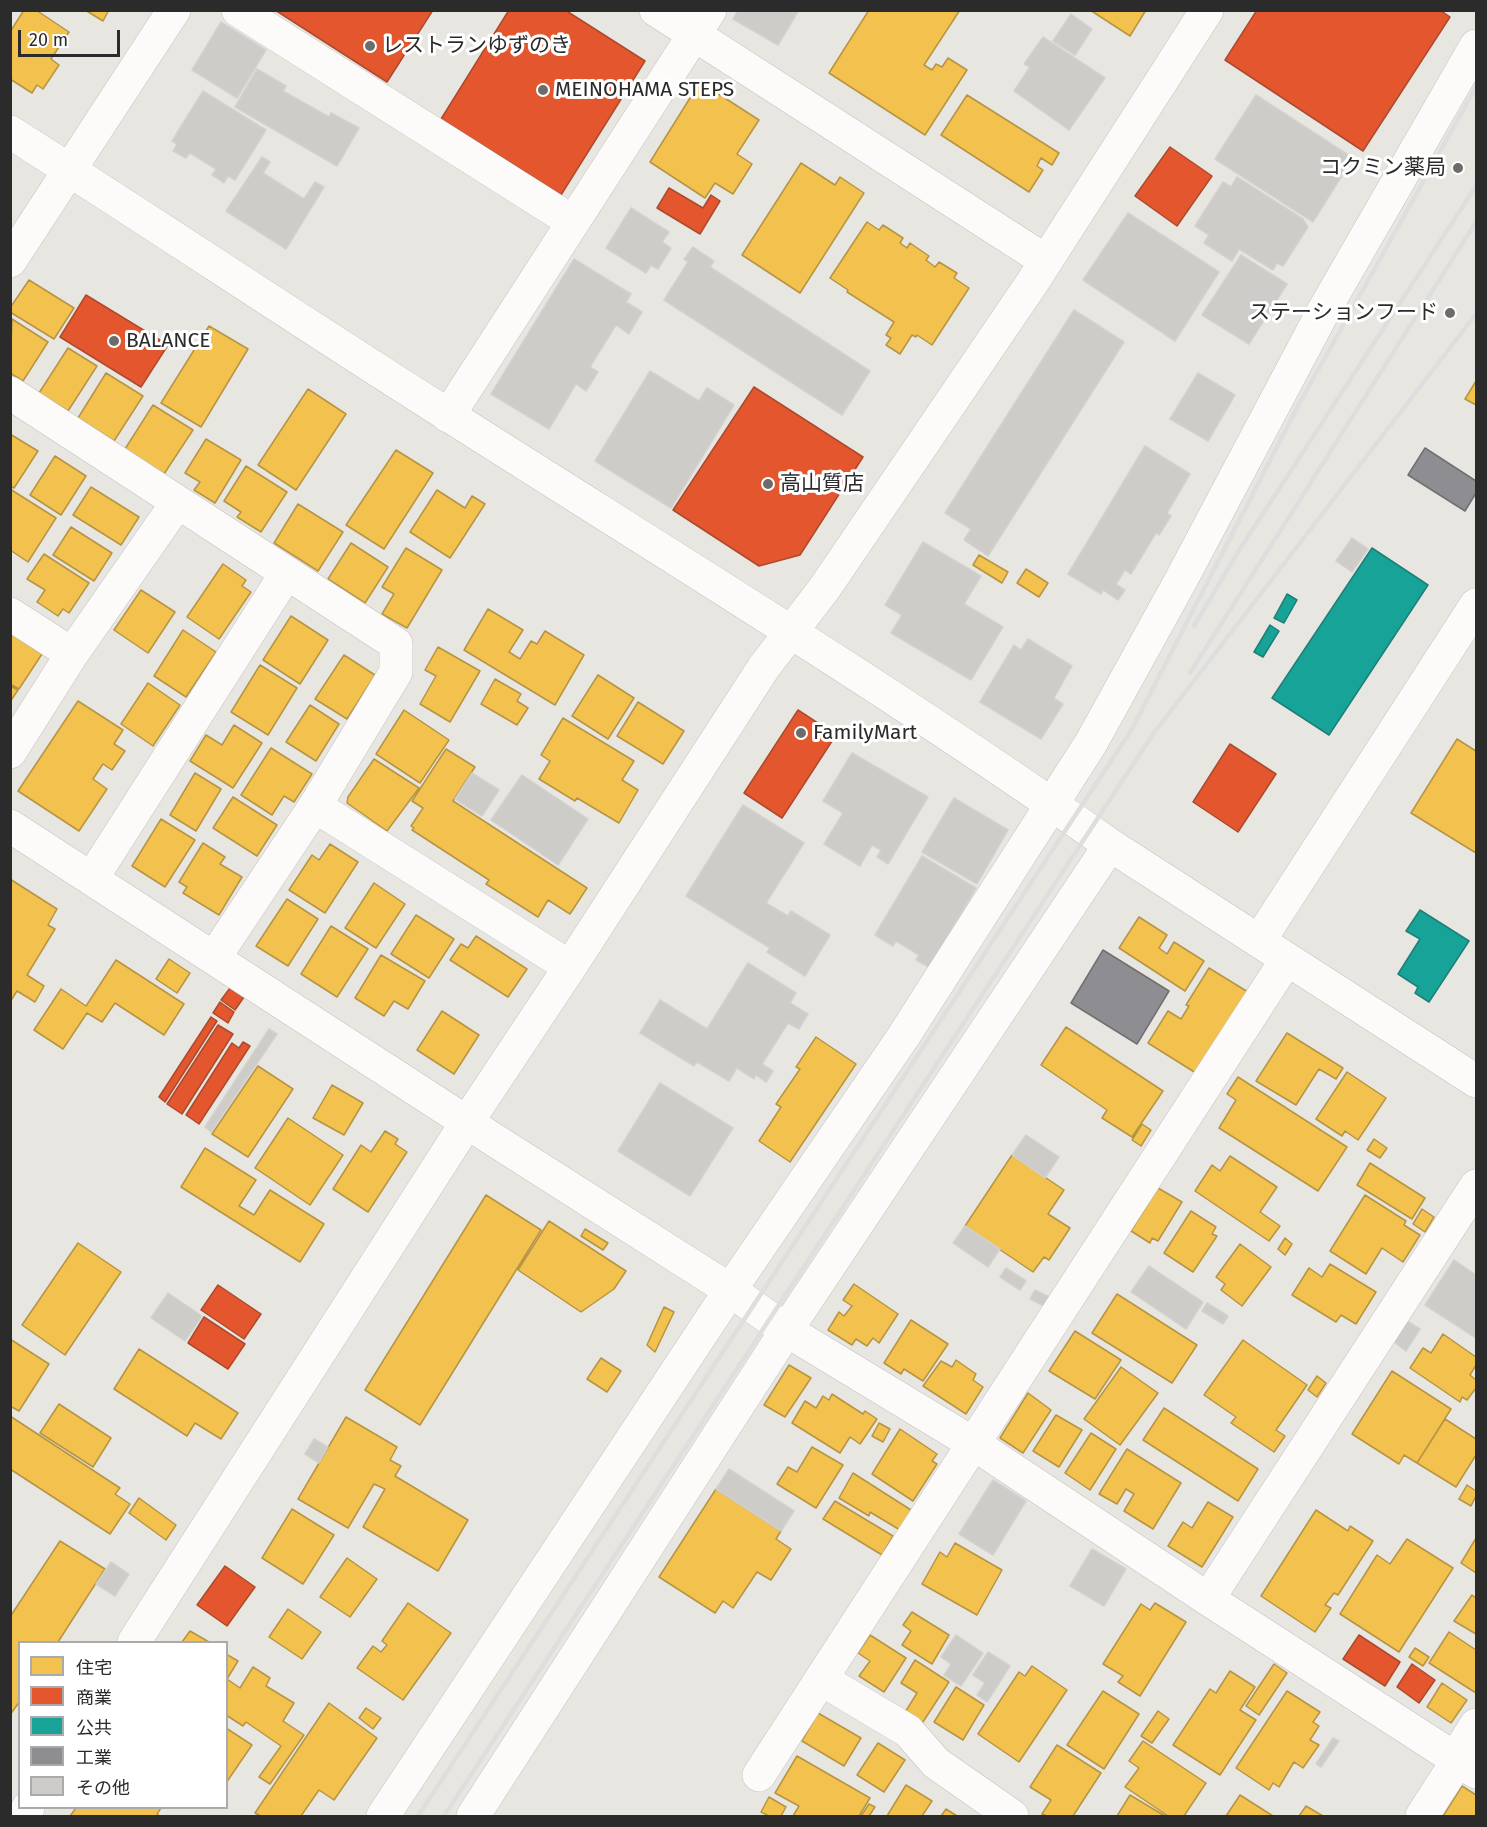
<!DOCTYPE html>
<meta charset="utf-8">
<style>
body{margin:0}
#map{position:relative;width:1487px;height:1827px;overflow:hidden;background:#e8e6e1;font-family:"Fira Sans","Noto Sans JP",sans-serif}
canvas{display:block}
.frame{position:absolute;inset:0;border:12px solid #2b2b2b;pointer-events:none}
.legend{position:absolute;left:18px;top:1641px;width:210px;height:168px;box-sizing:border-box;background:#fff;border:2px solid #aaa;margin:0;padding:8px 10px;list-style:none;font-size:18px;color:#2b2b2b}
.legend li{display:flex;align-items:center;gap:12px;height:30px}
.legend b{width:30px;border:2px solid #aaa}
.scale{position:absolute;left:18px;top:30px;width:102px;height:27px;box-sizing:border-box;border:3px solid #2b2b2b;border-top:0;padding-left:8px;font-size:18px;line-height:21px;white-space:nowrap;color:#2b2b2b;-webkit-text-stroke:4px #fff;paint-order:stroke}
</style>
<div id="map">
<canvas width="1487" height="1827"></canvas>
<div class="frame"></div>
<ul class="legend">
<li><b style="height:16px;background:#f2c14e"></b>住宅</li>
<li><b style="height:16px;background:#e4572e"></b>商業</li>
<li><b style="height:16px;background:#17a398"></b>公共</li>
<li><b style="height:16px;background:#8d8d92"></b>工業</li>
<li><b style="height:16px;background:#cdccc8"></b>その他</li>
</ul>
<div class="scale">20 m</div>
</div>
<script>
const ctx = document.querySelector('canvas').getContext('2d');
ctx.lineJoin = 'round';
function fill(path, color) { ctx.fillStyle = color; ctx.fill(path, 'evenodd'); }
function strokePath(path, color, width, dash) { ctx.strokeStyle = color; ctx.lineWidth = width; ctx.lineCap = dash ? 'butt' : 'round'; ctx.setLineDash(dash || []); ctx.stroke(path); }
function drawText(font, color, halo, rows, align = 'center') {
  ctx.font = font + ' "Fira Sans","Noto Sans JP",sans-serif'; ctx.lineWidth = 6; ctx.setLineDash([]); ctx.textBaseline = 'middle'; ctx.strokeStyle = halo; ctx.fillStyle = color; for (const [text, x, y, turn = 0] of rows) {
    ctx.save(); ctx.translate(x, y); ctx.rotate((+turn || 0) * Math.PI / 180); ctx.textAlign = isNaN(turn) ? turn : align; if (halo) ctx.strokeText(text, 0, 0); ctx.fillText(text, 0, 0); ctx.restore();
  }
}
const homes = new Path2D(`
 M24 10H36L69 32 51 59 59 65 43 89 37 85 32 93 10 79V32Z
 M85 10H109L103 21Z
 M869 10H960L924 65 932 70 936 64 942 67 948 58 967 70 925 135 829 73Z
 M1090 10H1146L1130 36Z
 M700 82 759 120 737 154 752 164 733 194 715 183 705 198 650 162Z
 M967 95 1059 153 1052 165 1041 158 1037 166 1043 170 1029 192 941 135Z
 M801 163 835 185 840 177 864 193 800 293 742 255Z
 M867 222 879 230 883 225 903 238 900 243 907 248 910 243 929 256 926 260 935 267 939 262 957 273 954 278 969 288 932 345 917 335 916 337 912 335 900 354 886 345 891 338 886 335 894 322 847 292 848 290 830 278Z
 M29 280 74 308 54 339 10 312V308Z
 M12 319 48 342 23 381 10 373Z
 M209 326 248 349 201 427 161 403Z
 M68 348 97 366 68 411 39 393Z
 M106 373 143 396 114 441 78 418Z
 M1476 381V405L1465 399Z
 M308 389 346 414 296 490 258 465Z
 M153 405 193 430 164 474 125 449Z
 M10 434 38 451 14 488 10 486Z
 M206 439 241 460 215 503 194 490 200 482 185 473Z
 M396 450 433 473 384 549 346 525Z
 M55 456 86 476 61 515 30 495Z
 M246 466 287 492 261 532 237 517 241 512 224 501Z
 M91 487 139 517 121 545 73 515Z
 M10 489 56 518 28 562 10 550Z
 M437 490 465 508 472 496 485 504 450 558 410 532Z
 M298 504 343 532 318 571 274 543Z
 M71 527 112 553 94 581 53 555Z
 M351 543 388 567 365 603 328 579Z
 M406 548 442 570 407 628 382 614 394 594 382 587Z
 M44 554 89 583 69 613 63 609 58 616 37 602 45 590 27 579Z
 M979 555 1008 572 1002 583 973 565Z
 M223 564 246 580 242 586 251 592 219 639 187 617Z
 M1026 569 1048 583 1039 597 1017 583Z
 M141 590 175 612 148 653 114 630Z
 M488 609 523 630 509 652 520 659 531 641 537 644 545 631 584 655 555 705 464 650Z
 M291 616 328 640 300 684 263 660Z
 M183 630 216 652 186 697 154 676Z
 M10 633 42 654 19 689 10 684Z
 M438 647 480 671 450 722 420 704 436 676 425 670Z
 M344 655 375 675 347 719 315 699Z
 M260 665 297 688 268 735 231 712Z
 M598 675 634 698 608 739 572 716Z
 M495 679 521 694 517 701 528 708 517 725 481 704Z
 M148 683 180 705 153 746 121 724Z
 M10 686 18 690 10 702Z
 M78 701 123 730 114 744 125 751 112 770 103 764 93 779 107 789 79 831 18 791Z
 M638 702 684 731 663 764 617 736Z
 M310 705 339 724 316 761 286 742Z
 M404 710 449 740 420 783 376 754Z
 M563 718 634 761 622 780 638 790 619 823 577 798 575 801 539 779 550 761 541 755Z
 M234 725 262 743 233 788 190 761 206 735 222 745Z
 M1457 739 1476 751V853L1411 813Z
 M271 748 312 774 294 802 284 796 272 815 241 795Z
 M446 749 475 767 453 801 587 888 570 914 548 900 538 917 486 884 489 880 412 830 414 828 411 826 423 808 412 801Z
 M374 759 419 788 387 831 347 803 348 797Z
 M195 773 221 789 196 831 170 815Z
 M233 797 277 825 257 856 213 828Z
 M161 819 195 840 165 887 132 866Z
 M203 843 225 857 220 864 242 877 219 915 183 893 187 887 179 882Z
 M330 844 358 862 325 913 289 890 312 855 319 860Z
 M10 879 57 909 48 925 55 929 27 975 44 986 35 1002 17 991 10 1002Z
 M374 883 405 904 376 948 345 928Z
 M287 899 318 919 288 966 256 946Z
 M416 915 454 939 429 978 391 954Z
 M1139 917 1167 935 1159 948 1167 954 1174 942 1204 961 1185 991 1119 948Z
 M331 926 368 949 337 997 301 974Z
 M476 936 527 969 508 997 450 960 461 944 468 948Z
 M381 955 425 981 408 1009 394 1001 384 1016 355 998Z
 M169 959 190 973 177 993 156 979Z
 M116 960 184 1004 164 1035 115 1003 102 1022 87 1013 63 1049 34 1030 61 989 86 1006Z
 M1209 968 1248 992 1199 1075 1148 1043 1168 1011 1181 1019 1189 1006 1186 1005Z
 M442 1011 479 1035 454 1074 417 1050Z
 M1066 1027 1163 1091 1132 1137 1102 1118 1107 1110 1041 1065Z
 M1287 1033 1343 1068 1336 1079 1319 1069 1296 1105 1256 1081Z
 M816 1037 856 1064 790 1162 759 1141 781 1107 776 1104 800 1069 796 1067Z
 M258 1066 293 1089 248 1157 212 1134Z
 M1347 1072 1386 1098 1358 1140 1345 1131 1342 1136 1316 1119Z
 M1238 1077 1347 1147 1318 1191 1219 1128 1236 1100 1227 1094Z
 M332 1085 363 1103 344 1135 313 1118Z
 M288 1118 343 1155 310 1205 255 1168Z
 M1142 1124 1151 1130 1141 1146 1132 1140Z
 M385 1131 398 1139 395 1144 407 1152 368 1212 333 1189 361 1145 371 1152Z
 M1374 1139 1387 1148 1380 1158 1367 1150Z
 M205 1148 256 1180 239 1206 254 1215 270 1190 324 1224 300 1262 181 1187Z
 M1012 1155 1064 1190 1048 1214 1070 1228 1049 1260 1044 1257 1033 1272 965 1226Z
 M1230 1156 1277 1187 1260 1212 1280 1226 1269 1241 1195 1191 1212 1165 1220 1171Z
 M1370 1163 1425 1198 1412 1219 1357 1185Z
 M1158 1188 1182 1202 1158 1241 1152 1238 1150 1243 1131 1231Z
 M486 1195 541 1230 420 1425 365 1390Z
 M1365 1195 1406 1221 1404 1225 1420 1235 1403 1262 1382 1248 1366 1274 1330 1251Z
 M1422 1209 1434 1217 1425 1232 1413 1224Z
 M1191 1211 1216 1227 1212 1234 1217 1236 1193 1272 1164 1253Z
 M549 1221 626 1271 614 1289 581 1312 518 1270Z
 M585 1229 608 1243 603 1250 581 1236Z
 M1285 1238 1292 1244 1285 1255 1278 1249Z
 M78 1243 121 1272 65 1355 22 1325Z
 M1240 1244 1271 1267 1242 1306 1221 1290 1225 1284 1216 1277Z
 M1330 1264 1376 1292 1356 1324 1341 1315 1336 1322 1292 1295 1309 1268 1322 1277Z
 M854 1284 898 1314 879 1343 873 1338 867 1346 856 1339 852 1345 828 1330 839 1312 844 1316 852 1306 843 1300Z
 M1117 1294 1197 1345 1172 1383 1092 1333Z
 M664 1307 674 1312 655 1352 647 1345Z
 M911 1320 948 1344 923 1381 904 1369 901 1374 884 1363Z
 M1075 1331 1121 1360 1095 1399 1049 1371Z
 M1443 1334 1476 1357V1365L1470 1375 1476 1380V1388L1467 1400 1462 1397 1460 1402 1410 1368 1423 1348 1431 1353Z
 M10 1339 49 1364 19 1411 10 1406Z
 M1243 1340 1307 1385 1276 1430 1285 1436 1274 1452 1231 1423 1236 1417 1204 1395Z
 M139 1349 238 1413 221 1439 195 1423 187 1436 114 1389Z
 M601 1358 621 1371 607 1392 587 1379Z
 M956 1360 976 1374 973 1380 983 1387 966 1414 923 1386 941 1361 952 1367Z
 M789 1365 811 1378 785 1417 764 1405Z
 M1121 1367 1158 1393 1120 1445 1084 1419Z
 M1392 1371 1451 1409 1417 1463 1404 1455 1399 1464 1352 1434Z
 M1317 1376 1326 1383 1317 1397 1308 1390Z
 M1028 1393 1051 1410 1023 1453 1000 1438Z
 M832 1394 863 1414 865 1411 877 1419 860 1444 850 1437 840 1453 792 1423 805 1401 816 1408 823 1396 829 1400Z
 M59 1404 111 1438 93 1467 40 1433Z
 M1164 1408 1258 1469 1238 1501 1143 1440Z
 M1056 1415 1082 1430 1059 1467 1033 1451Z
 M10 1416 120 1488 115 1494 130 1504 110 1534 10 1469Z
 M346 1417 397 1447 390 1460 401 1466 395 1476 468 1520 438 1571 363 1527 385 1489 374 1484 348 1528 298 1499Z
 M1445 1419 1476 1439V1455L1456 1487 1417 1463Z
 M879 1423 890 1429 883 1442 872 1436Z
 M900 1429 937 1454 932 1461 937 1464 913 1501 872 1474Z
 M1091 1433 1116 1449 1090 1490 1065 1473Z
 M812 1447 843 1465 816 1508 777 1484 788 1467 797 1472Z
 M1127 1449 1181 1483 1153 1529 1124 1511 1134 1494 1126 1489 1117 1504 1099 1494Z
 M853 1473 911 1510 900 1530 870 1512 869 1516 839 1498Z
 M1467 1485 1476 1491V1496L1471 1506 1459 1499Z
 M716 1489 781 1531 776 1539 791 1549 771 1580 757 1572 733 1608 723 1601 715 1613 659 1577Z
 M139 1498 176 1525 166 1540 129 1513Z
 M835 1501 893 1536 882 1555 823 1519Z
 M1208 1502 1233 1517 1202 1567 1168 1546 1183 1522 1192 1528Z
 M292 1509 334 1535 303 1584 262 1558Z
 M1316 1510 1348 1531 1350 1526 1373 1541 1338 1595 1334 1593 1325 1605 1331 1608 1315 1632 1261 1596Z
 M1476 1538V1573L1461 1563Z
 M1407 1539 1453 1568 1399 1652 1340 1614 1377 1555 1390 1564Z
 M60 1541 105 1569 58 1642H20V1701L10 1715V1617Z
 M955 1543 1002 1570 977 1615 922 1584 940 1552 947 1557Z
 M347 1558 377 1579 350 1617 320 1597Z
 M1472 1595 1476 1598V1634L1454 1621Z
 M408 1603 451 1633 403 1700 357 1668 373 1646 381 1652 387 1645 382 1641Z
 M1155 1603 1186 1622 1140 1696 1118 1682 1123 1676 1103 1664 1141 1604 1150 1610Z
 M288 1609 321 1632 302 1659 269 1637Z
 M912 1612 949 1635 932 1664 902 1645 911 1631 903 1625Z
 M190 1631 209 1642H182Z
 M1449 1632 1476 1650V1693L1429 1663Z
 M870 1635 906 1658 884 1692 859 1676 870 1661 858 1653Z
 M1415 1648 1429 1657 1423 1666 1409 1657Z
 M226 1654 238 1661 227 1679 240 1688 253 1667 270 1678 266 1686 294 1703 283 1721 304 1735 270 1784 259 1777 281 1746 246 1722 243 1726 226 1715Z
 M915 1660 949 1682 921 1725 904 1714 917 1693 901 1683Z
 M1274 1664 1287 1673 1259 1715 1246 1706Z
 M1032 1666 1067 1690 1019 1762 978 1734 1019 1672 1025 1676Z
 M1230 1671 1255 1687 1240 1710 1256 1720 1220 1775 1173 1745 1210 1689 1216 1693Z
 M1442 1683 1467 1700 1451 1723 1427 1707Z
 M956 1687 984 1705 963 1740 934 1722Z
 M1103 1691 1139 1714 1104 1769 1067 1745Z
 M1287 1691 1320 1712 1313 1722 1319 1726 1310 1740 1319 1745 1303 1768 1294 1762 1279 1787 1273 1783 1269 1790 1236 1768Z
 M329 1703 377 1738 334 1800 319 1790 301 1816H261L255 1813Z
 M366 1708 381 1718 373 1729 359 1718Z
 M1158 1711 1169 1719 1152 1743 1141 1736Z
 M818 1713 861 1738 844 1766 802 1741Z
 M226 1728 252 1745 226 1783Z
 M1143 1741 1206 1783 1184 1816H1168L1125 1787 1139 1768 1129 1761Z
 M878 1743 905 1760 884 1792 857 1775Z
 M1057 1745 1101 1773 1073 1816H1047L1042 1814 1051 1800 1030 1787Z
 M797 1756 870 1798 859 1816H793L799 1806 775 1793Z
 M906 1785 932 1801 922 1816H887Z
 M1462 1786 1476 1795V1816H1443Z
 M1130 1795 1165 1816H1117Z
 M1240 1795 1273 1816H1226Z
 M769 1797 786 1807 781 1816H769L761 1812Z
 M869 1804 875 1807 869 1816H861Z
 M1306 1806 1323 1816H1299Z
 M76 1808H161L157 1814 160 1816H70Z
 M946 1809 957 1816H941Z`);
const shops = new Path2D(`
 M275 10H433L387 82Z
 M509 10H565L645 61 561 195 441 119Z
 M1257 10H1440L1450 17 1363 151 1225 60Z
 M1170 147 1212 176 1177 226 1135 196Z
 M669 188 703 208 711 195 720 201 700 234 657 208Z
 M86 295 168 345 141 387 60 337Z
 M754 387 863 457 800 555 759 566 673 510Z
 M798 710 836 735 782 818 744 793Z
 M1230 744 1276 774 1238 832 1193 802Z
 M230 988 244 997 235 1010 221 1000Z
 M220 1002 234 1012 228 1023 213 1013Z
 M211 1017 217 1021 165 1102 159 1097Z
 M218 1025 233 1034 182 1114 167 1104Z
 M243 1042 250 1046 199 1124 186 1115 232 1043 239 1048Z
 M218 1285 261 1314 244 1339 201 1310Z
 M204 1317 245 1344 228 1369 188 1343Z
 M225 1566 255 1587 227 1626 197 1605Z
 M1359 1635 1400 1662 1385 1686 1343 1659Z
 M1412 1664 1435 1680 1419 1703 1397 1687Z`);
const public = new Path2D(`
 M1372 548 1428 585 1329 735 1272 698Z
 M1287 594 1297 600 1284 623 1274 618Z
 M1270 625 1279 631 1263 657 1254 652Z
 M1420 910 1469 941 1429 1002 1415 993 1418 987 1398 974 1420 939 1406 931Z`);
const industry = new Path2D(`
 M1425 448 1476 481V493L1465 511 1408 475Z
 M1103 950 1169 991 1137 1044 1071 1003Z`);
const building = new Path2D(`
 M738 10H799L778 45 733 19Z
 M1071 14 1092 29 1075 55 1053 41Z
 M221 22 266 50 237 98 192 70Z
 M1043 37 1105 78 1069 130 1014 91 1030 67 1024 64Z
 M257 69 286 86 283 91 329 117 331 113 359 128 337 166 235 107Z
 M203 91 266 130 235 180 228 176 224 183 212 175 216 169 190 153 186 158 173 151 177 144 172 141Z
 M1256 95 1353 158 1313 222 1215 159Z
 M262 157 270 162 263 173 304 199 315 182 324 187 286 249 226 211Z
 M1237 177 1303 219 1308 227 1283 266 1277 263 1273 270 1239 249 1232 261 1204 243 1209 235 1195 226 1223 182 1231 187Z
 M631 208 669 232 662 242 671 248 658 269 651 265 646 273 606 248Z
 M1128 213 1219 272 1175 341 1083 280Z
 M693 247 714 261 710 267 870 371 842 415 664 300 688 262 684 259Z
 M1241 255 1287 284 1249 344 1202 315Z
 M574 259 631 294 626 302 642 312 629 334 616 325 590 367 598 372 586 391 576 384 549 429 491 394Z
 M1074 310 1124 342 988 556 964 540 971 529 945 513Z
 M650 371 699 401 707 388 734 405 671 508 595 461Z
 M1198 373 1235 395 1208 441 1170 419Z
 M1145 446 1190 474 1167 513 1171 516 1159 535 1156 533 1131 574 1125 570 1116 584 1125 590 1118 600 1103 590 1101 594 1068 574Z
 M1352 538 1368 549 1352 572 1336 561Z
 M923 542 981 576 964 604 1003 627 971 680 891 633 902 615 885 605Z
 M1028 639 1072 666 1054 698 1063 704 1041 739 980 702 1014 645 1021 650Z
 M852 753 928 797 888 864 877 857 881 850 872 845 860 866 824 844 843 813 823 801Z
 M472 773 499 790 482 816 455 799Z
 M522 775 588 819 558 865 491 820Z
 M954 798 1008 830 977 884 922 852Z
 M743 805 804 843 766 903 788 916 791 911 830 935 805 976 767 952 770 948 686 896Z
 M922 856 976 888 929 967 916 960 919 955 896 941 893 946 875 935Z
 M748 963 796 993 790 1003 808 1014 799 1029 788 1023 762 1064 773 1071 766 1082 756 1075 754 1079 737 1068 729 1081 697 1062 694 1066 640 1033 660 1000 707 1029Z
 M269 1029 277 1034 211 1132 205 1127Z
 M660 1083 733 1128 690 1196 618 1151Z
 M1026 1135 1059 1157 1045 1178 1012 1155Z
 M965 1226 1000 1249 988 1267 953 1243Z
 M1454 1260 1476 1275V1338L1425 1305Z
 M1149 1266 1203 1302 1186 1329 1131 1292Z
 M1006 1268 1026 1281 1020 1290 1000 1277Z
 M1035 1290 1049 1297 1044 1306 1030 1299Z
 M168 1293 202 1316 185 1341 151 1318Z
 M1207 1303 1228 1316 1223 1324 1202 1311Z
 M1407 1321 1420 1329 1406 1351 1394 1342Z
 M314 1439 328 1447 319 1463 305 1454Z
 M729 1469 794 1511 781 1531 716 1489Z
 M993 1480 1026 1501 993 1555 959 1534Z
 M1092 1549 1126 1569 1104 1606 1070 1586Z
 M111 1562 129 1574 115 1596 96 1584Z
 M956 1635 983 1653 961 1686 944 1675 951 1664 941 1657Z
 M988 1652 1010 1666 987 1702 977 1695 985 1683 973 1675Z
 M1333 1738 1339 1741 1321 1767 1316 1764Z`);
const minor = new Path2D(`
 M238 10 573 222
 M656 10 1046 261
 M10 132C158 226 304 324 453 418 673 558 896 694 1110 845L1476 1081
 M10 261 174 10
 M10 393 396 644V672L315 806 214 958
 M448 416 710 10
 M10 614 72 654
 M10 752 72 654 177 503
 M315 806 570 967
 M10 826 488 1136 730 1290 786 1330 974 1444 1208 1599 1476 1772
 M92 878 286 574
 M1259 941 1476 605
 M1208 1599 1476 1186
 M134 1642 467 1122 570 967 764 667 824 589 1032 283 1207 10
 M821 1679 908 1731 936 1763 1012 1816
 M759 1775 1287 959
 M23 1816 28 1808
 M383 1816 739 1277 903 1037 1091 743 1181 580 1324 310 1476 46
 M473 1816 795 1317 1110 845
 M1422 1816 1458 1760 1464 1744 1476 1725`);
const rail = new Path2D(`
 M1194 626 1238 552 1476 186
 M1190 673 1476 222
 M418 1816 1132 729 1298 406 1476 87
 M444 1816 1153 734 1476 314`);
const markers = [
 [370,46,6,"#6d6c6b"],
 [543,90,6,"#6d6c6b"],
 [1458,168,6,"#6d6c6b"],
 [1450,313,6,"#6d6c6b"],
 [114,341,6,"#6d6c6b"],
 [768,484,6,"#6d6c6b"],
 [801,733,6,"#6d6c6b"]
];
const poiNames = [
 ["レストランゆずのき",382,46],
 ["MEINOHAMA STEPS",555,90],
 ["コクミン薬局",1446,168,"right"],
 ["ステーションフード",1438,313,"right"],
 ["BALANCE",126,341],
 ["高山質店",780,484],
 ["FamilyMart",813,733]
];
fill(homes, '#f2c14e');
strokePath(homes, '#b69444', 1.5);
fill(shops, '#e4572e');
strokePath(shops, '#ac4a2d', 1.5);
fill(public, '#17a398');
strokePath(public, '#1d7f77', 1.5);
fill(industry, '#8d8d92');
strokePath(industry, '#707073', 1.5);
fill(building, '#cdccc8');
strokePath(building, '#d3d1cd', 1.5);
strokePath(minor, '#c2c2c1', 34);
strokePath(minor, '#fcfbfa', 33);
strokePath(rail, '#dedede', 4.5);
for (const [x, y, r, color] of markers) { const dot = new Path2D(); dot.arc(x, y, r, 0, 2 * Math.PI); ctx.fillStyle = color; ctx.fill(dot); strokePath(dot, '#fff', 2); }
drawText('21px', '#2b2b2b', '#fff', poiNames, 'left');
</script>
